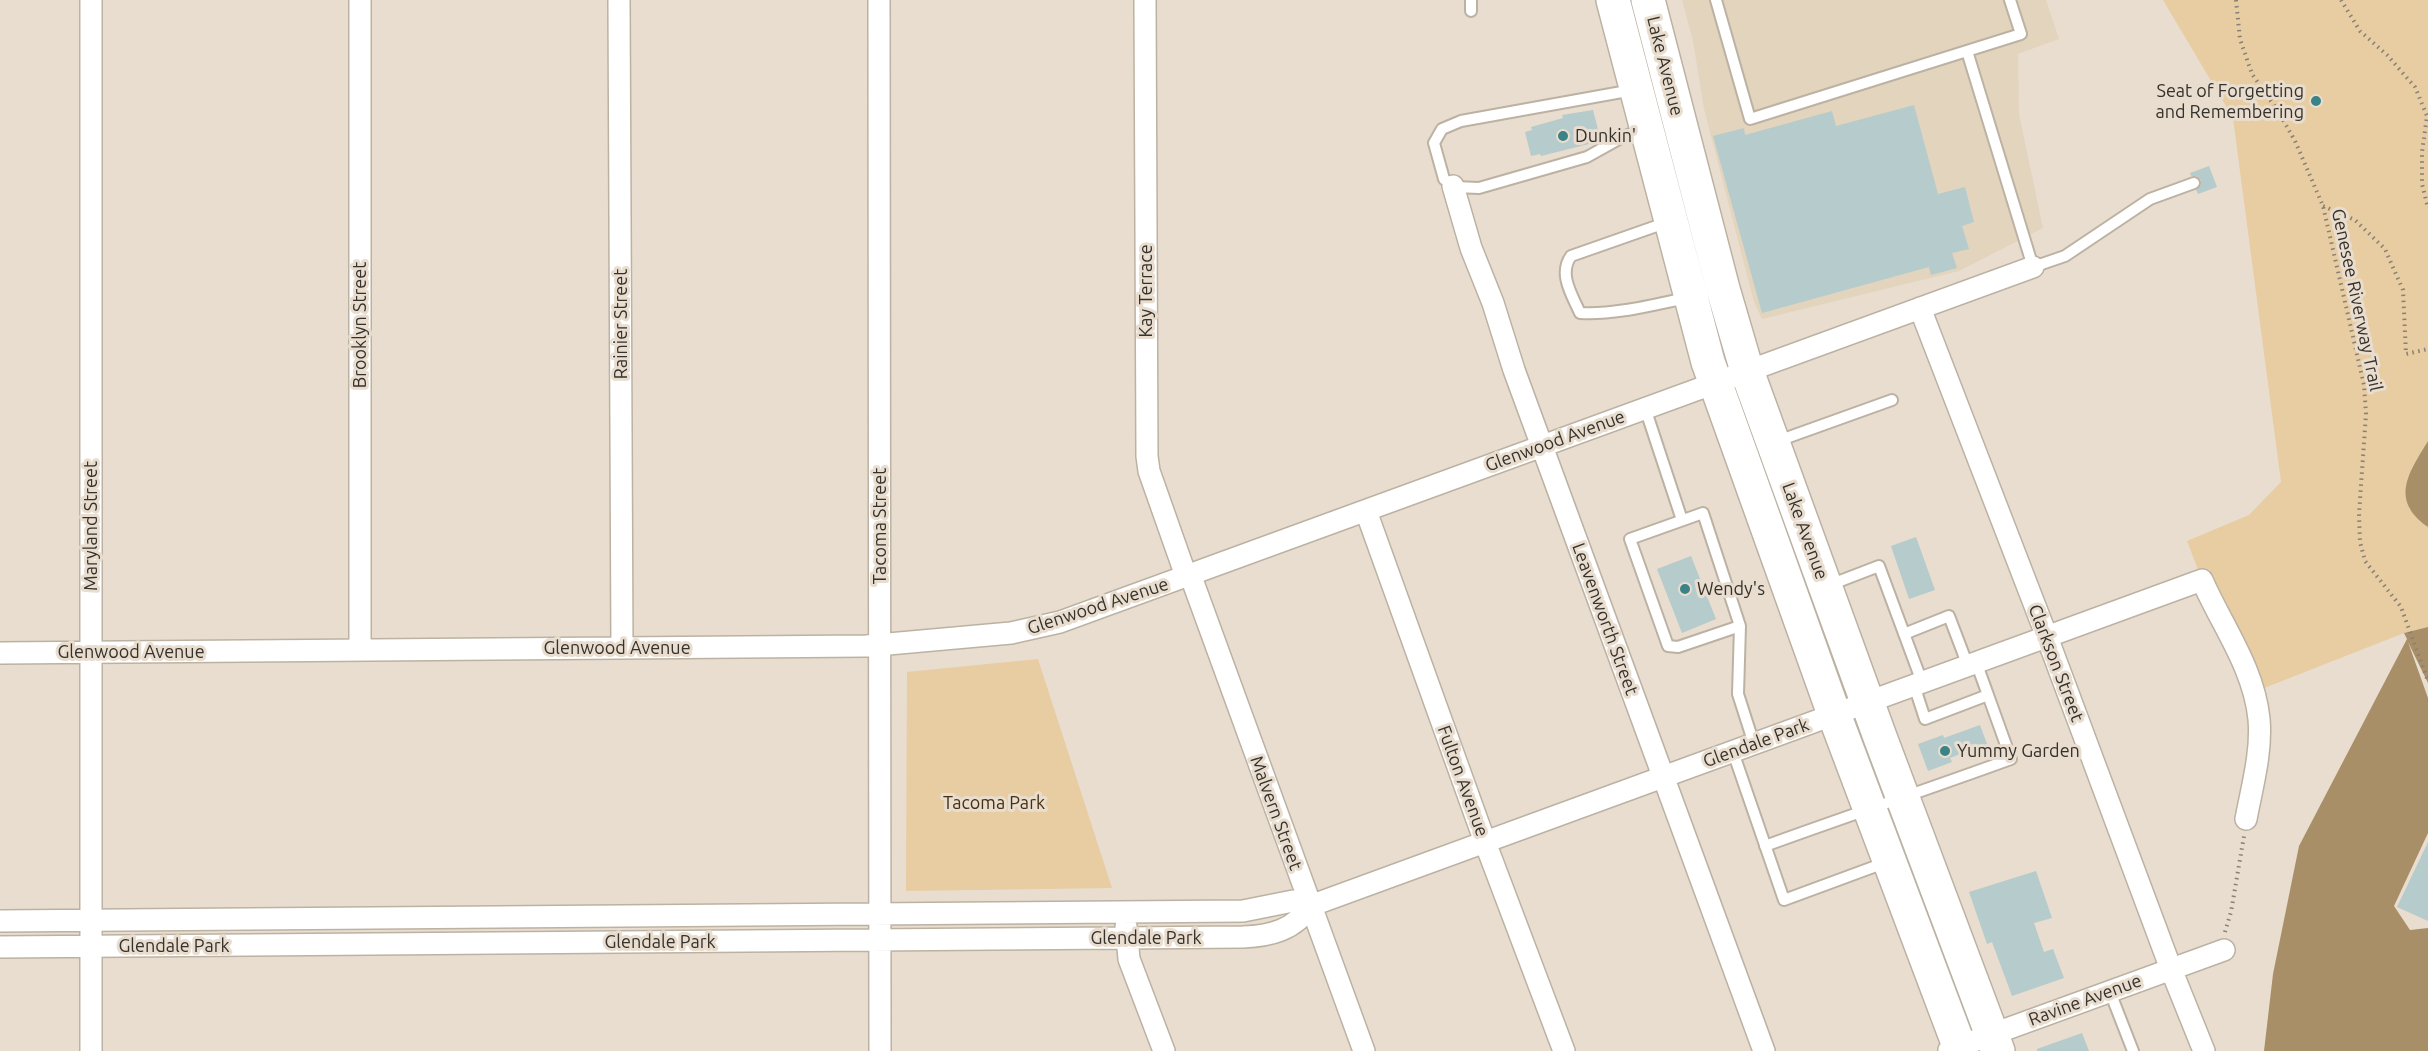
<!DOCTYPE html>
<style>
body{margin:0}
canvas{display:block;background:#e8ddce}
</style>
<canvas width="2428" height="1051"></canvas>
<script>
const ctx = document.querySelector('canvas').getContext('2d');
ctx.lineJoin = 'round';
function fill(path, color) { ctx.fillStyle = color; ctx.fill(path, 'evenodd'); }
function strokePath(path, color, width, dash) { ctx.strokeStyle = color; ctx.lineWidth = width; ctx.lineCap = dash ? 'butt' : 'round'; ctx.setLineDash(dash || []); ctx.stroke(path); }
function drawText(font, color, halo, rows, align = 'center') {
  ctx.font = font + ' Ubuntu,sans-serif'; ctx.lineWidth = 6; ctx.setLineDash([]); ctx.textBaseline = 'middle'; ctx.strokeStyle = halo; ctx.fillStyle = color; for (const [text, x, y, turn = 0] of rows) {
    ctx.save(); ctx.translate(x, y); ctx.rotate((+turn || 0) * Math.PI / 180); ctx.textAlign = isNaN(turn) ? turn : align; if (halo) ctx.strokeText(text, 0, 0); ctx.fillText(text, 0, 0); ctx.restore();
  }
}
const built = new Path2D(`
 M1682 0H2046L2059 39 2018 54 2019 114 2043 228 1959 271 1762 319 1754 302 1704 109 1693 41Z`);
const green = new Path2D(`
 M2163 0H2428V441L2411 469 2418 520 2428 527V627L2404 633 2254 692 2202 580 2187 541 2249 515 2281 482 2233 118Z
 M1038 659 1112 888 906 891 907 672Z`);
const water = new Path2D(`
 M2428 441V527C2389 500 2409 472 2428 441Z
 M2428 627V683L2408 642 2428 698V833L2394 906 2410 930 2428 928V1051H2264L2273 974 2299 846 2407 639 2404 633Z`);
const building = new Path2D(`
 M1914 105 1938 194 1965 187 1974 222 1962 226 1969 249 1952 253 1957 268 1931 275 1929 267 1762 313 1713 136 1744 128 1745 135 1832 111 1836 126Z
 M1593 110 1601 141 1541 156 1540 154 1531 156 1525 132 1532 130 1531 127 1563 118 1562 115Z
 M2209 166 2217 187 2198 194 2196 190 2201 185V180L2196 176H2191L2190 173Z
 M1916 537 1935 590 1909 599 1891 546Z
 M1691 556 1716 619 1682 633 1657 569Z
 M1980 725 1987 744 1950 758 1952 762 1928 771 1918 744 1943 735 1944 738Z
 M2428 842V921L2397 907Z
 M2036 871 2052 918 2034 923 2044 952 2053 949 2064 978 2012 996 1992 942 1987 944 1969 892Z
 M2082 1033 2089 1051H2037V1049Z`);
const path = new Path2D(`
 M2236 0 2240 39 2252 74 2278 111 2295 141 2323 206 2364 385 2366 414 2359 514 2360 542 2365 561 2401 607 2428 681
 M2341 0 2360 31 2387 55 2415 87 2427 116 2422 152V184L2428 208
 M2323 206 2355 220 2385 249 2403 290 2406 354 2428 349
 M2225 932 2231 912 2244 836`);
const lane = new Path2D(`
 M1471 0V11
 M1716 0 1750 119 2021 34 2010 0
 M1967 51 2033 267 2065 256 2150 199 2194 183
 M1633 90 1461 121 1442 129 1434 143 1444 179 1454 187 1479 188 1587 157 1621 138 1642 129
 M1668 222 1571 256C1558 274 1572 295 1580 313 1614 315 1652 305 1686 298
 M1645 408 1682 520
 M1775 442 1892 400
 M1827 586 1879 566 1922 682
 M1740 626 1678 647 1668 646 1630 539 1703 513 1740 626 1738 694 1754 744
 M1904 634 1949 616 1968 666
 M1976 662 1988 695
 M1733 752 1784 900 1887 862
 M1765 846C1847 816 1929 789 2011 759L1988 695 1925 719 1914 685
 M2110 992 2133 1051`);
const street = new Path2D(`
 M91 0V1051
 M360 0V650
 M619 0 622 648
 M879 0 880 1051
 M1145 0 1147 456 1149 471 1186 576
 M1453 186 1471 248 1493 303 1514 370 1764 1051
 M1920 308 2047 637 2171 969 2204 1051
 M1366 511 1485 842 1564 1051
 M1190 574 1364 1051
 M0 653 866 646 1011 633 1060 622 2033 267
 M0 921 1243 911 1293 901 1310 906
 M1126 926 1129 959 1164 1051
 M0 947 1243 937C1270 936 1295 930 1310 906L2202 580C2222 626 2254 668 2259 719 2262 752 2252 787 2246 819
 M1949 1050 2224 950`);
const primary = new Path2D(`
 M1613 0 1708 362 1834 714 1961 1051
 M1648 0 1723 289 1747 371 1880 737 1998 1051`);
const markers = [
 [2316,101,6,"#3b8386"],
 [1563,136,6,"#3b8386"],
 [1685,589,6,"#3b8386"],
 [1945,751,6,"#3b8386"]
];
const streetNames = [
 ["Lake Avenue",1665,66,76],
 ["Kay Terrace",1146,291,-90],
 ["Genesee Riverway Trail",2357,300,78],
 ["Rainier Street",621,324,-90],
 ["Brooklyn Street",360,325,-90],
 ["Glenwood Avenue",1555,441,-20],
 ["Maryland Street",91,526,-90],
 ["Tacoma Street",880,526,-90],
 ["Lake Avenue",1805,531,70],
 ["Glenwood Avenue",1098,606,-18],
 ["Leavenworth Street",1605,619,70],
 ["Glenwood Avenue",617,648],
 ["Glenwood Avenue",131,652],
 ["Clarkson Street",2056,663,69],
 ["Glendale Park",1756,743,-20],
 ["Fulton Avenue",1463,781,70],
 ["Malvern Street",1276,813,70],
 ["Glendale Park",1146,938],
 ["Glendale Park",660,942],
 ["Glendale Park",174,946],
 ["Ravine Avenue",2085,1000,-20]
];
const poiNames = [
 ["Seat of Forgetting",2304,91,"right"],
 ["and Remembering",2304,112,"right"],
 ["Dunkin'",1575,136],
 ["Wendy's",1697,589],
 ["Yummy Garden",1957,751]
];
const parkNames = [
 ["Tacoma Park",994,803]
];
fill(built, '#e3d4be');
fill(green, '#e8cca2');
fill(water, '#a98f67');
fill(building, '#b5cbcc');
strokePath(lane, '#bcb2a3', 14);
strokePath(street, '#bcb2a3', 24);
strokePath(primary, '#bcb2a3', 36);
strokePath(path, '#878076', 4, [1.5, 4.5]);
strokePath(lane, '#fff', 10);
strokePath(street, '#fff', 21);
strokePath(primary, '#fff', 33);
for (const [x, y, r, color] of markers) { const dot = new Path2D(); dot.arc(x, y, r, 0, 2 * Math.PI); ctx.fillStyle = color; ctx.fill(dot); strokePath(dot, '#e8ddce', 2); }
drawText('18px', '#35312b', '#e8ddce', streetNames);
drawText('18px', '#35312b', '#e8ddce', poiNames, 'left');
drawText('18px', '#44300f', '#e8ddce', parkNames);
</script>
